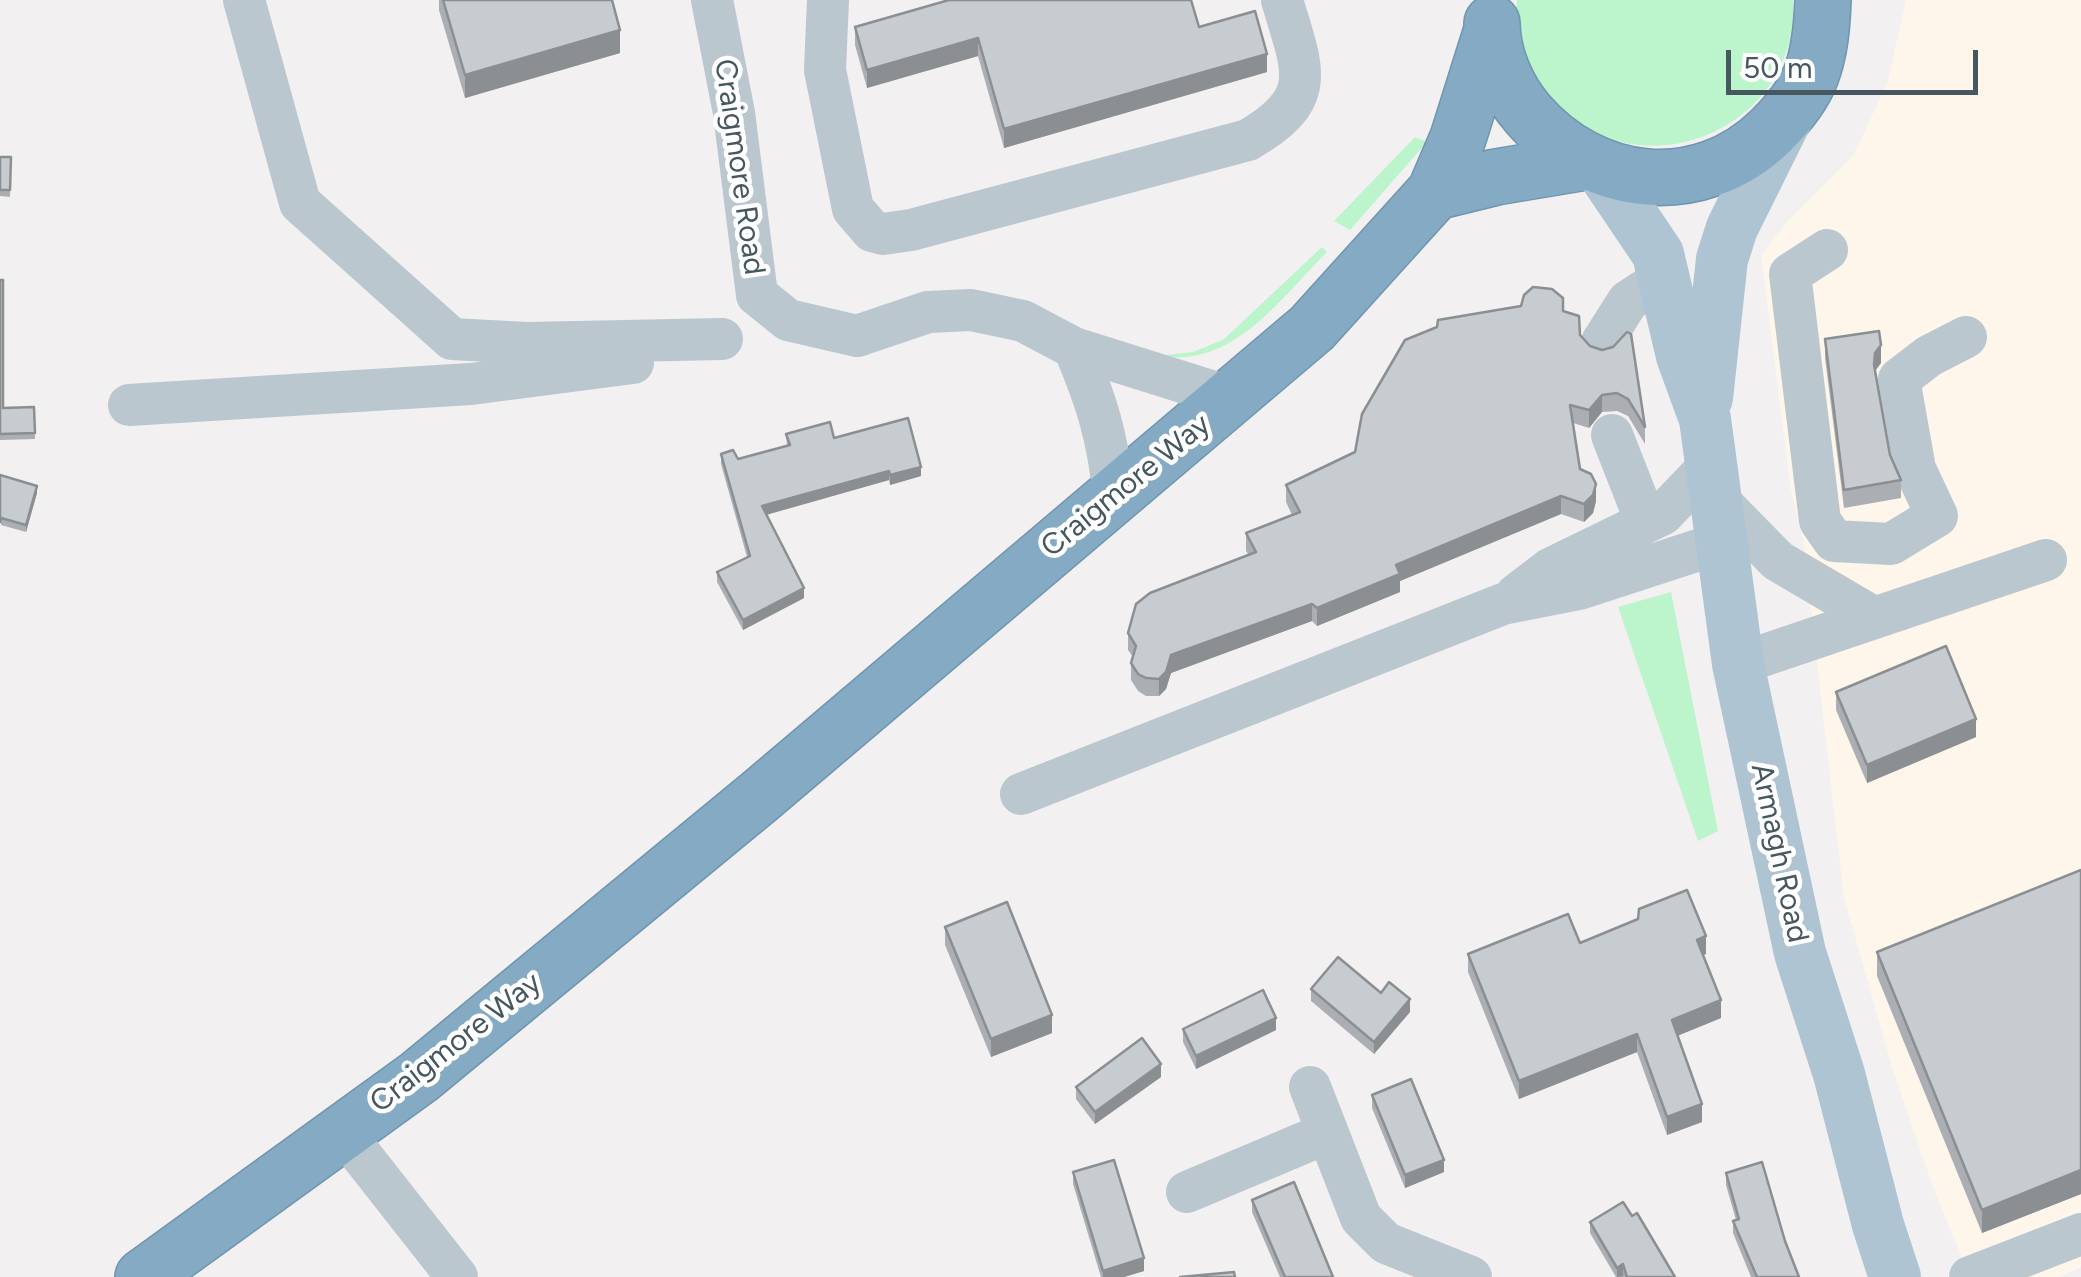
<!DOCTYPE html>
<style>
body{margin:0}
#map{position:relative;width:2081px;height:1277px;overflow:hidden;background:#f3f0f1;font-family:Figtree,sans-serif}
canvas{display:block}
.scale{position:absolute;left:1726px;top:50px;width:252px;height:45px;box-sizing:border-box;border:5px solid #465760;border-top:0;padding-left:12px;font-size:30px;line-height:35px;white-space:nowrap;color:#465760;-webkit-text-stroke:8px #fff;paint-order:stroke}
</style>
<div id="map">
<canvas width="2081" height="1277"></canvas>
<div class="scale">50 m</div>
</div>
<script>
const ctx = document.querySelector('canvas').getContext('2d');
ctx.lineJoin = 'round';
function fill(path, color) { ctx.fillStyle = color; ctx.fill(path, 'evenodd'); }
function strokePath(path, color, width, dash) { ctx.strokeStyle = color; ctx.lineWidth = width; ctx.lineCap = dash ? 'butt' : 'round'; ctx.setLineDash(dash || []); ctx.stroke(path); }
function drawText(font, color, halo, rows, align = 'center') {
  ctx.font = font + ' Figtree,sans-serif'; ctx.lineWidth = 9; ctx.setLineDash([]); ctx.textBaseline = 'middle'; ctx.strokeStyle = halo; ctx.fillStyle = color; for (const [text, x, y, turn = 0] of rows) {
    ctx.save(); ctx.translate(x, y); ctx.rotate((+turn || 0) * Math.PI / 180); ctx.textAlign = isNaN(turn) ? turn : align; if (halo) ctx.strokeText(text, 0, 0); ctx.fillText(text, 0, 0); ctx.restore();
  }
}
const commercial = new Path2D(`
 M1906 0H2081V1267L2058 1277H1970L1932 1184 1892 1067 1844 898 1803 538 1791 491 1761 255 1789 220 1854 155 1888 81Z`);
const green = new Path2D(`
 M1517 0H1793C1800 142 1612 202 1538 80 1524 56 1514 28 1517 0Z
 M1415 137 1427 142 1350 230 1334 221Z
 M1322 247 1327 252C1278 301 1233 369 1156 356L1193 352 1223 340Z
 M1671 592 1718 831 1698 841 1618 607Z`);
const minor = new Path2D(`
 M244 0 300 203 452 339 527 343 722 339
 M712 0 734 113 757 295 788 320 857 336 928 312 971 310 1023 321 1074 348 1233 398
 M828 0 825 70 853 209 872 231 883 234 911 230 1248 140C1321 98 1302 69 1282 0
 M1827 250 1790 274 1820 521 1834 541 1891 544 1937 516 1915 469 1899 379 1929 356 1966 337
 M1602 342 1628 301 1665 277
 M1074 348C1097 402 1108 438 1114 497
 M129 405 471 384 633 363
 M1612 435 1646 522
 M1717 499 1778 561 1875 618
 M1516 595 1550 569 1663 514 1713 462
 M1738 664 2046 560
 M1021 794 1503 604 1579 589 1723 542
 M1310 1087 1361 1218 1386 1243 1471 1277
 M343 1132 457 1277
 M1187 1192 1327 1133
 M1970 1277 2081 1234`);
const major = new Path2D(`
 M1600 168 1658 254 1682 356 1705 419 1738 664 1800 953 1839 1074 1878 1225 1895 1277
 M1707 398 1722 259 1732 228 1788 115`);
const highway = new Path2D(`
 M1492 23C1492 55 1507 90 1528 114 1592 188 1698 202 1771 131 1787 115 1803 96 1811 75 1820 51 1822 26 1823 0
 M1435 192 1496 177 1586 162
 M143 1277 419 1077 759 797 1312 328 1435 192 1458 138 1492 30`);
const wall = new Path2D(`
 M439 0H612L620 53 465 98 439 10Z
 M855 27H1199L1267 72 1004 148 978 56 867 88 855 45Z
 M0 157H11L10 197 0 196Z
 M0 280 3 408 34 407 35 439 0 440Z
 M1563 311 1580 335 1590 346 1602 350 1645 427V444L1628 416 1617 411 1602 412 1589 428 1573 423 1580 469 1596 501 1593 513 1584 522 1561 514 1400 581V592L1317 626 1312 621 1171 673 1166 689 1159 696H1146L1138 691 1131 680V663L1133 657 1128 650V633L1248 554 1246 551V533L1292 515 1286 502V485L1355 452Z
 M1825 339 1881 363 1875 371 1890 455 1901 480V498L1844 508 1825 358Z
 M786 434 834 438 921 476 890 485 889 480 766 515 804 598 743 630 717 582V572L747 557 721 464V454L738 459 787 446Z
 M0 475 37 493 26 532 1 525Z
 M1836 692 1976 737 1867 783 1836 710Z
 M2081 870V1194L1982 1233 1877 976V952Z
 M945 927 1052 1033 991 1057 945 945Z
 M1468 954H1706L1703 955 1721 1018 1677 1036 1702 1122 1667 1135 1637 1052 1519 1099 1468 972Z
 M1311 989 1381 993 1410 1012 1374 1054 1311 1001Z
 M1183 1029 1276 1030 1196 1069 1183 1042Z
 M1161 1077 1095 1124 1076 1099V1087Z
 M1372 1095 1444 1172 1405 1188 1372 1108Z
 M1073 1172 1144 1271 1124 1277H1101L1073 1184Z
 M1726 1173 1785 1241 1799 1277H1751L1733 1233V1221L1736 1220 1726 1185Z
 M1252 1200 1333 1277H1280L1252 1212Z
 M1590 1222 1675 1277H1616L1590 1233Z`);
const shadedWall = new Path2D(`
 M620 30V53L465 98V75Z
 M978 38V56L867 88V70Z
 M1267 54V72L1004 148V129Z
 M1881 345V363L1875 371 1874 383 1875 353Z
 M1602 395V412L1589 428V410Z
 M921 467V476L890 485V475Z
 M889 471V480L762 516V506Z
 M1596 484V501L1593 513 1584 522V504Z
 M37 486V493L26 532V525Z
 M1561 496V514L1400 581V592L1317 626V608L1396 565Z
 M804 588V598L743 630V620Z
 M1312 604V621L1171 673 1166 689 1159 696V679L1171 655Z
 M1976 719V737L1867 783V765Z
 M1706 936V954L1697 958V940Z
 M1410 999V1012L1374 1054V1042Z
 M1721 1000V1018L1672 1038V1020Z
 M1052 1015V1033L991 1057V1039Z
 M1276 1018V1030L1196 1069V1056Z
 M1637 1034V1052L1519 1099V1081Z
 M1161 1064V1077L1095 1124V1112Z
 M1702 1104V1122L1667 1135V1117Z
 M1444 1160V1172L1405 1188V1175Z
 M2081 1170V1194L1982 1233V1210Z
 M1144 1258V1271L1124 1277H1103V1271Z
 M1623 1264V1276L1617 1277V1268Z`);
const building = new Path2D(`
 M443 0H612L620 30 465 75Z
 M949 0H1191L1199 27 1255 11 1267 54 1004 129 978 38 867 70 855 27Z
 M0 157H11L10 190H0Z
 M0 280H3V408L34 407 35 433 0 434Z
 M1533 287 1552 289 1563 298V311L1579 316 1580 335 1590 346 1602 350 1613 347 1627 332 1631 334 1645 427 1628 399 1617 393 1602 395 1589 410 1570 405 1580 469 1591 474 1596 484 1593 495 1584 504 1561 496 1396 565 1400 574 1317 608 1312 604 1171 655 1166 672 1159 679 1146 678 1138 674 1131 663 1136 646 1128 633 1136 604 1150 593 1256 552 1246 533 1300 512 1286 485 1355 452 1362 414 1405 340 1437 327 1438 320 1521 306 1524 295Z
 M1879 331 1881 345 1875 353 1874 365 1890 455 1901 480 1844 490 1825 339Z
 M908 418 921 467 890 475 889 471 762 506 804 588 743 620 717 572 750 556 721 454 733 450 738 459 790 445 786 434 830 422 834 438Z
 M0 475 37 486 26 525 1 518 0 522Z
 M1946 646 1976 719 1867 765 1836 692Z
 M2081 870V1170L1982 1210 1877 952Z
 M1687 890 1706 936 1697 940 1721 1000 1672 1020 1702 1104 1667 1117 1637 1034 1519 1081 1468 954 1568 914 1580 943 1638 919 1639 909Z
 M1007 902 1052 1015 991 1039 945 927Z
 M1338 957 1381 993 1389 982 1410 999 1374 1042 1311 989Z
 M1263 990 1276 1018 1196 1056 1183 1029Z
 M1142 1038 1161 1064 1095 1112 1076 1087Z
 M1411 1079 1444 1160 1405 1175 1372 1095Z
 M1114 1160 1144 1258 1103 1271 1073 1172Z
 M1762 1162 1785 1241 1799 1277H1757L1733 1221 1739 1219 1726 1173Z
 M1294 1182 1333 1277H1285L1252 1200Z
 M1623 1202 1632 1216 1637 1213 1675 1277H1627L1623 1264 1617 1268 1590 1222Z
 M1234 1272 1235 1277H1180Z`);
const streetNames = [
 ["Craigmore Road",739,167,82],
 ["Craigmore Way",1126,486,-39],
 ["Armagh Road",1779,853,78],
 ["Craigmore Way",456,1043,-38]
];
fill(commercial, '#fef6ea');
fill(green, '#bcf4cb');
strokePath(highway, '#6f95b0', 58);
strokePath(minor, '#bac7cf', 42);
strokePath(major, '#aec4d2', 52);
strokePath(highway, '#84aac4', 55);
fill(wall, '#abafb4');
fill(shadedWall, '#8b8f92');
fill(building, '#c7ccd1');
strokePath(building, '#8b8f92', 2.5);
drawText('30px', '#465760', '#fff', streetNames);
</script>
